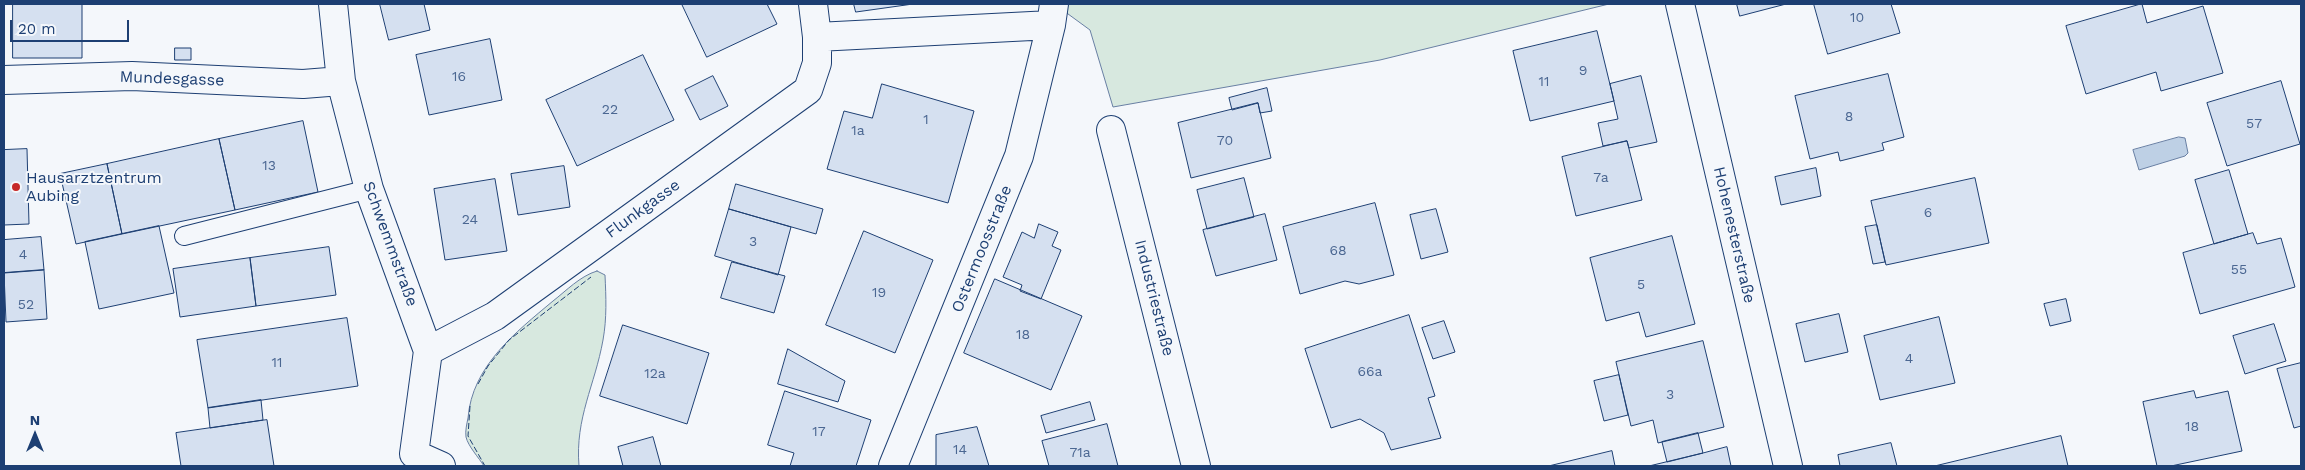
<!DOCTYPE html>
<meta charset="utf-8">
<style>
body{margin:0}
#map{position:relative;width:2305px;height:470px;overflow:hidden;background:#f4f7fb;font-family:"Work Sans",sans-serif}
canvas{display:block}
.frame{position:absolute;inset:0;border:5px solid #1d3f73;pointer-events:none}
.north{position:absolute;left:10px;top:410px;width:50px;height:50px;-webkit-text-stroke:4px #f4f7fb;paint-order:stroke;rotate:0deg;font-size:14px;font-weight:700;line-height:20px;text-align:center;color:#1d3f73}
.north::after{content:'';display:block;margin:auto;width:18px;height:22px;background:#1d3f73;clip-path:polygon(50% 0,100% 100%,50% 72%,0 100%)}
.scale{position:absolute;left:10px;top:20px;width:119px;height:22px;box-sizing:border-box;border:2px solid #1d3f73;border-top:0;padding-left:6px;font-size:15px;line-height:18px;white-space:nowrap;color:#1d3f73;-webkit-text-stroke:4px #f4f7fb;paint-order:stroke}
</style>
<div id="map">
<canvas width="2305" height="470"></canvas>
<div class="frame"></div>
<div class="north">N</div>
<div class="scale">20 m</div>
</div>
<script>
const ctx = document.querySelector('canvas').getContext('2d');
ctx.lineJoin = 'round';
function fill(path, color) { ctx.fillStyle = color; ctx.fill(path, 'evenodd'); }
function strokePath(path, color, width, dash) { ctx.strokeStyle = color; ctx.lineWidth = width; ctx.lineCap = dash ? 'butt' : 'round'; ctx.setLineDash(dash || []); ctx.stroke(path); }
function drawText(font, color, halo, rows, align = 'center') {
  ctx.font = font + ' "Work Sans",sans-serif'; ctx.lineWidth = 4; ctx.setLineDash([]); ctx.textBaseline = 'middle'; ctx.strokeStyle = halo; ctx.fillStyle = color; for (const [text, x, y, turn = 0] of rows) {
    ctx.save(); ctx.translate(x, y); ctx.rotate((+turn || 0) * Math.PI / 180); ctx.textAlign = isNaN(turn) ? turn : align; if (halo) ctx.strokeText(text, 0, 0); ctx.fillText(text, 0, 0); ctx.restore();
  }
}
const green = new Path2D(`
 M1066 4H1609L1380 60 1113 107 1090 30 1064 11Z
 M597 271 605 275C606 297 607 318 603 340 595 385 575 418 579 466H484C479 458 468 446 466 437 465 431 467 423 468 418 472 366 516 332 553 301 566 291 580 276 597 271Z`);
const water = new Path2D(`
 M2179 137 2185 138 2188 153 2185 156 2139 170 2133 150Z`);
const building = new Path2D(`
 M13 4H82V58H13Z
 M380 4H424L430 30 389 40Z
 M682 4H767L777 24 707 57Z
 M854 4H913L856 12Z
 M1737 4H1786L1740 16Z
 M1814 4H1891L1900 33 1828 54Z
 M2142 4 2147 23 2203 6 2223 73 2161 91 2156 72 2086 94 2066 26Z
 M1597 31 1614 101 1530 121 1513 51Z
 M490 39 502 100 429 115 416 55Z
 M175 48H191V60H175Z
 M643 55 674 120 577 166 546 100Z
 M1888 74 1904 137 1882 143 1884 150 1840 161 1838 152 1810 159 1795 96Z
 M713 76 728 106 700 120 685 90Z
 M1641 76 1657 142 1629 148 1627 141 1603 146 1598 123 1618 119 1610 84Z
 M2281 81 2300 144 2227 166 2207 103Z
 M882 84 974 111 948 203 827 169 844 111 872 118Z
 M1267 88 1272 111 1260 113 1258 103 1232 110 1229 98Z
 M1258 103 1271 158 1191 178 1178 123Z
 M303 121 318 192 235 210 219 139Z
 M219 139 235 210 122 234 107 164Z
 M1627 141 1642 200 1576 216 1562 157Z
 M27 149 29 224 4 225V150Z
 M107 164 122 234 76 244 60 174Z
 M564 166 570 207 518 215 511 174Z
 M1816 168 1821 196 1781 205 1775 177Z
 M2229 170 2248 234 2214 244 2195 180Z
 M1244 178 1254 217 1207 229 1197 190Z
 M1975 178 1989 243 1886 265 1871 201Z
 M495 179 507 251 445 260 434 189Z
 M736 184 823 209 816 234 729 209Z
 M1375 203 1394 275 1359 284 1345 281 1300 294 1283 227Z
 M729 209 791 227 778 275 715 256Z
 M1436 209 1448 252 1421 259 1410 215Z
 M1265 214 1277 260 1216 276 1203 230Z
 M1039 224 1058 232 1052 246 1061 250 1041 299 1020 291 1022 285 1003 277 1022 232 1034 238Z
 M1877 225 1885 262 1873 264 1865 227Z
 M159 226 174 293 99 309 85 242Z
 M864 231 933 260 895 353 826 325Z
 M2253 233 2257 244 2281 238 2295 287 2200 314 2183 253Z
 M1672 236 1695 324 1646 337 1639 312 1606 321 1590 258Z
 M41 237 44 270 4 273V240Z
 M329 247 336 295 256 306 250 258Z
 M250 258 256 306 180 317 173 269Z
 M732 262 785 276 774 313 721 298Z
 M44 270 47 319 6 322 4 273Z
 M995 279 1082 316 1051 390 964 353Z
 M2066 299 2071 321 2050 326 2044 304Z
 M1839 314 1848 352 1805 362 1796 324Z
 M1409 315 1435 396 1428 398 1441 438 1391 450 1384 433 1360 419 1331 428 1305 349Z
 M1939 317 1955 383 1880 400 1864 336Z
 M347 318 358 386 208 408 197 340Z
 M1444 321 1455 352 1433 359 1422 328Z
 M2274 324 2286 361 2245 374 2233 336Z
 M623 325 709 353 687 424 600 396Z
 M1703 341 1724 427 1658 443 1653 420 1631 426 1616 362Z
 M788 349 845 381 838 402 778 384Z
 M2301 363V426L2294 428 2277 369Z
 M1619 375 1628 415 1604 421 1594 381Z
 M785 391 871 420 856 466H790L794 453 768 445Z
 M2194 391 2196 398 2228 391 2242 451 2171 466H2157L2143 402Z
 M261 400 263 420 210 428 208 408Z
 M1090 402 1095 420 1046 433 1041 416Z
 M267 420 274 466H181L176 433Z
 M1107 424 1118 466H1049L1042 441Z
 M977 427 989 466H934L936 465V435Z
 M1698 433 1703 453 1667 462 1662 442Z
 M2061 436 2068 466H1935Z
 M653 437 661 466H623L618 447Z
 M1891 443 1897 466H1840L1838 455Z
 M1727 447 1731 466H1649L1703 453Z
 M1612 451 1615 466H1549Z`);
const lane = new Path2D(`
 M184 236 369 189`);
const street = new Path2D(`
 M333 4 341 81 369 189 428 351 414 454 441 466
 M813 4 817 37
 M1680 4 1788 466
 M4 80 132 76 303 84 341 81
 M1111 130 1196 466
 M428 351 495 316 808 90 817 63V37L1051 25
 M893 466 1019 156 1051 25 1054 4`);
const fence = new Path2D(`
 M478 384 488 366 509 340 591 277
 M470 406 468 436 485 466`);
const markers = [
 [16,187,5,"#c62828"]
];
const numberNames = [
 ["10",1857,18],
 ["9",1583,71],
 ["16",459,77],
 ["11",1544,82],
 ["22",610,110],
 ["8",1849,117],
 ["1",926,120],
 ["57",2254,124],
 ["1a",858,131],
 ["70",1225,141],
 ["13",269,166],
 ["7a",1601,178],
 ["6",1928,213],
 ["24",470,220],
 ["3",753,242],
 ["68",1338,251],
 ["4",23,255],
 ["55",2239,270],
 ["5",1641,285],
 ["19",879,293],
 ["52",26,305],
 ["18",1023,335],
 ["4",1909,359],
 ["11",277,363],
 ["66a",1370,372],
 ["12a",655,374],
 ["3",1670,395],
 ["18",2192,427],
 ["17",819,432],
 ["14",960,450],
 ["71a",1080,453]
];
const streetNames = [
 ["Mundesgasse",172,79,2],
 ["Flunkgasse",643,209,-36],
 ["Hohenesterstraße",1734,235,77],
 ["Schwemmstraße",390,244,70],
 ["Ostermoosstraße",982,249,-68],
 ["Industriestraße",1154,298,76]
];
const poiNames = [
 ["Hausarztzentrum",26,178],
 ["Aubing",26,196]
];
fill(green, '#d7e8df');
strokePath(green, '#687fa3', 1);
fill(water, '#bed0e5');
strokePath(water, '#687fa3', 1);
fill(building, '#d5e0f0');
strokePath(building, '#1d3f73', 1);
strokePath(lane, '#1d3f73', 20);
strokePath(street, '#1d3f73', 30);
strokePath(lane, '#f4f7fb', 18);
strokePath(street, '#f4f7fb', 28);
strokePath(fence, '#1d3f73', 1, [6, 2.5]);
for (const [x, y, r, color] of markers) { const dot = new Path2D(); dot.arc(x, y, r, 0, 2 * Math.PI); ctx.fillStyle = color; ctx.fill(dot); strokePath(dot, '#f4f7fb', 2); }
drawText('14px', '#4b6792', null, numberNames);
drawText('16px', '#1d3f73', '#f4f7fb', streetNames);
drawText('16px', '#1d3f73', '#f4f7fb', poiNames, 'left');
</script>
